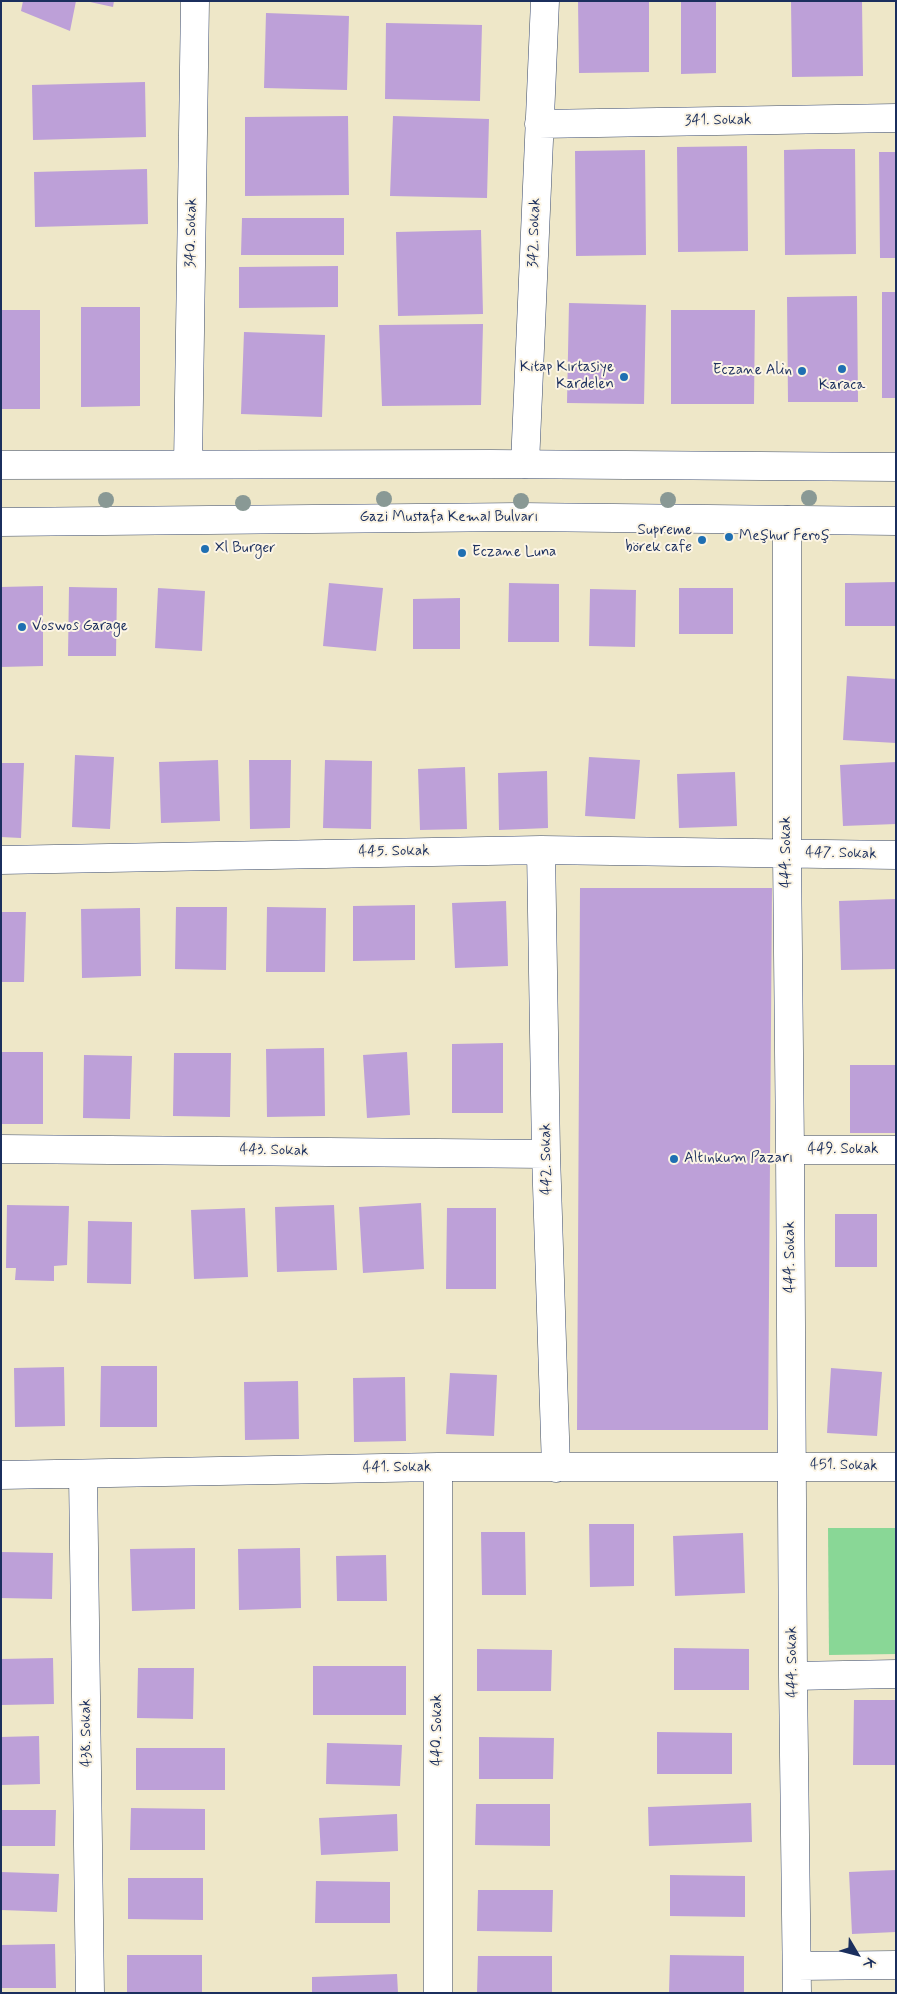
<!DOCTYPE html>
<meta charset="utf-8">
<style>
body{margin:0}
#map{position:relative;width:897px;height:1994px;overflow:hidden;background:#eee7c8;font-family:Mynerve,sans-serif}
canvas{display:block}
.frame{position:absolute;inset:0;border:2px solid #1b2f5e;pointer-events:none}
.north{position:absolute;left:832px;top:1929px;width:50px;height:50px;-webkit-text-stroke:4px #fcf5e5;paint-order:stroke;rotate:127deg;font-size:14px;font-weight:700;line-height:20px;text-align:center;color:#1b2f5e}
.north::after{content:'';display:block;margin:auto;width:18px;height:22px;background:#1b2f5e;clip-path:polygon(50% 0,100% 100%,50% 72%,0 100%)}
</style>
<div id="map">
<canvas width="897" height="1994"></canvas>
<div class="frame"></div>
<div class="north">K</div>
</div>
<script>
const ctx = document.querySelector('canvas').getContext('2d');
ctx.lineJoin = 'round';
function fill(path, color) { ctx.fillStyle = color; ctx.fill(path, 'evenodd'); }
function strokePath(path, color, width, dash) { ctx.strokeStyle = color; ctx.lineWidth = width; ctx.lineCap = dash ? 'butt' : 'round'; ctx.setLineDash(dash || []); ctx.stroke(path); }
function drawText(font, color, halo, rows, align = 'center') {
  ctx.font = font + ' Mynerve,sans-serif'; ctx.lineWidth = 4; ctx.setLineDash([]); ctx.textBaseline = 'middle'; ctx.strokeStyle = halo; ctx.fillStyle = color; for (const [text, x, y, turn = 0] of rows) {
    ctx.save(); ctx.translate(x, y); ctx.rotate((+turn || 0) * Math.PI / 180); ctx.textAlign = isNaN(turn) ? turn : align; if (halo) ctx.strokeText(text, 0, 0); ctx.fillText(text, 0, 0); ctx.restore();
  }
}
const green = new Path2D(`
 M828 1528H896V1654L829 1655Z`);
const building = new Path2D(`
 M23 1H76L70 31 21 11Z
 M91 1H114L113 7 90 2Z
 M578 1H649V72L579 73Z
 M681 1H716V73L681 74Z
 M791 1H862L863 76 792 77Z
 M266 13 349 16 347 90 264 88Z
 M386 23 482 25 480 101 385 99Z
 M145 82 146 137 33 140 32 85Z
 M348 116 349 195 245 196V117Z
 M393 116 489 119 487 198 390 196Z
 M747 146 748 251 678 252 677 147Z
 M819 149H855L856 254 785 255 784 150Z
 M645 150 646 255 576 256 575 151Z
 M879 152H896V258H880Z
 M147 169 148 224 35 227 34 172Z
 M242 218H344V255H241Z
 M481 230 483 314 398 316 396 232Z
 M338 266V307L239 308V267Z
 M882 292H896V398H882Z
 M857 296 858 402H788L787 297Z
 M569 303 646 305 644 404 567 403Z
 M81 307H140V406L81 407Z
 M1 310H40V409H1Z
 M671 310H755L754 404H671Z
 M483 324 481 405 382 406 379 325Z
 M244 332 325 335 322 417 241 414Z
 M896 582V626H845V583Z
 M329 583 383 588 376 651 323 646Z
 M509 583 559 584V642H508Z
 M43 586V666L1 667V587Z
 M69 587 117 588 116 656H68Z
 M158 588 205 591 202 651 155 648Z
 M679 588H733V634H679Z
 M590 589 636 590 635 647 589 646Z
 M460 598V649H413V599Z
 M847 676 896 679V743L843 740Z
 M75 755 114 757 110 829 72 827Z
 M589 757 640 760 635 819 585 816Z
 M218 760 220 821 161 823 159 762Z
 M249 760H291L290 828 250 829Z
 M325 760 372 761 371 829 323 828Z
 M896 762V824L843 826 840 765Z
 M1 763H24L21 838 1 837Z
 M465 767 467 829 420 830 418 769Z
 M547 771 548 828 499 830 498 773Z
 M735 772 737 826 679 828 677 774Z
 M580 888H772L768 1430H577Z
 M896 899V969L841 970 839 901Z
 M506 901 508 966 455 968 452 903Z
 M415 905V960L353 961V906Z
 M176 907H227L226 970 175 969Z
 M267 907 326 908 325 972H266Z
 M140 908 141 976 82 978 81 909Z
 M1 912H26L24 982H1Z
 M503 1043V1113H452V1044Z
 M324 1048 325 1116 267 1117 266 1049Z
 M1 1052H43V1124H1Z
 M407 1052 410 1115 367 1118 363 1055Z
 M174 1053H231L230 1117 173 1116Z
 M84 1055 132 1056 130 1119 83 1118Z
 M850 1065H896V1133H850Z
 M421 1203 424 1269 363 1273 359 1207Z
 M7 1205 69 1206 67 1265 54 1266V1281L15 1280 16 1268H6Z
 M334 1205 337 1270 277 1272 275 1207Z
 M245 1208 248 1277 194 1279 191 1210Z
 M447 1208H496V1289H446Z
 M835 1214H877V1267H835Z
 M88 1221 132 1222 131 1284 87 1283Z
 M101 1366H157V1427H100Z
 M64 1367 65 1426 15 1427 14 1368Z
 M831 1368 882 1372 877 1436 827 1433Z
 M450 1373 497 1375 494 1436 446 1434Z
 M405 1377 406 1441 354 1442 353 1378Z
 M298 1381 299 1439 245 1440 244 1382Z
 M589 1524H634V1586L590 1587Z
 M481 1532H525L526 1595H482Z
 M743 1533 745 1593 675 1596 673 1536Z
 M195 1548V1609L132 1611 130 1549Z
 M300 1548 301 1608 239 1610 238 1549Z
 M1 1552 53 1553 52 1599 1 1598Z
 M386 1555 387 1601H337L336 1556Z
 M674 1648 749 1649V1690H674Z
 M477 1649 552 1650 551 1691H477Z
 M53 1658 54 1704 1 1705V1659Z
 M313 1666H406V1715H313Z
 M138 1668H194L193 1719 137 1718Z
 M854 1700H896V1765H853Z
 M657 1732 732 1733V1774H657Z
 M39 1736 40 1784 1 1785V1737Z
 M479 1737 554 1738 553 1779H479Z
 M327 1743 402 1745 400 1786 326 1784Z
 M136 1748H225V1790H136Z
 M751 1803 752 1842 649 1846 648 1807Z
 M476 1804H550V1846L475 1845Z
 M131 1808 205 1809V1850H130Z
 M1 1810H56L55 1846H1Z
 M397 1814 398 1851 321 1855 319 1818Z
 M896 1870V1932L852 1934 849 1872Z
 M1 1872 59 1874 57 1912 1 1910Z
 M670 1875 745 1876V1917L670 1916Z
 M128 1878H203V1920L128 1919Z
 M316 1881 390 1882V1923H315Z
 M478 1890H553L552 1932 477 1931Z
 M55 1944 56 1988H1V1945Z
 M127 1955H202V1993H127Z
 M670 1955 744 1956V1993H669Z
 M478 1956H552V1993H477Z
 M397 1974 398 1993H312V1977Z`);
const street = new Path2D(`
 M539 124 896 118
 M188 464 195 1
 M525 464 545 1
 M787 520V854L790 1150 793 1676 797 1993
 M541 850 546 1154 556 1468
 M1 860 541 850 896 855
 M1 1149 546 1154
 M790 1150H896
 M83 1474 90 1993
 M1 1475 438 1467H896
 M793 1676 896 1674
 M797 1966 896 1965
 M438 1993V1467`);
const primary = new Path2D(`
 M1 465 491 464 896 467
 M1 522 520 517 896 521`);
const trees = [
 [809,498],
 [384,499],
 [106,500],
 [668,500],
 [521,501],
 [243,503]
];
const markers = [
 [842,369,5,"#1f6fb2"],
 [802,371,5,"#1f6fb2"],
 [624,377,5,"#1f6fb2"],
 [729,537,5,"#1f6fb2"],
 [702,540,5,"#1f6fb2"],
 [205,549,5,"#1f6fb2"],
 [462,553,5,"#1f6fb2"],
 [22,627,5,"#1f6fb2"],
 [674,1159,5,"#1f6fb2"]
];
const streetNames = [
 ["341. Sokak",718,121,-1],
 ["340. Sokak",192,233,-89],
 ["342. Sokak",535,233,-88],
 ["Gazi Mustafa Kemal Bulvarı",449,518],
 ["445. Sokak",394,852,-1],
 ["444. Sokak",787,852,-90],
 ["447. Sokak",841,854,1],
 ["449. Sokak",843,1150],
 ["443. Sokak",274,1151,1],
 ["442. Sokak",547,1159,-91],
 ["444. Sokak",791,1257,-90],
 ["451. Sokak",844,1466,1],
 ["441. Sokak",397,1468,-1],
 ["444. Sokak",793,1662,-91],
 ["440. Sokak",438,1730,-90],
 ["438. Sokak",87,1733,-91]
];
const poiNames = [
 ["Kitap Kırtasiye",614,368,"right"],
 ["Kardelen",614,385,"right"],
 ["Eczane Alin",792,371,"right"],
 ["Karaca",842,386,"center"],
 ["Supreme",692,531,"right"],
 ["börek cafe",692,548,"right"],
 ["Meşhur Feroş",739,537],
 ["Xl Burger",215,549],
 ["Eczane Luna",472,553],
 ["Voswos Garage",32,627],
 ["Altınkum Pazarı",684,1159]
];
fill(green, '#89d796');
fill(building, '#bda0d8');
strokePath(street, '#3b4b6e', 29);
strokePath(primary, '#3b4b6e', 29);
strokePath(street, '#fff', 28);
strokePath(primary, '#fff', 28);
ctx.fillStyle = '#899995';
for (const [x, y] of trees) { ctx.beginPath(); ctx.arc(x, y, 8, 0, 2 * Math.PI); ctx.fill(); }
for (const [x, y, r, color] of markers) { const dot = new Path2D(); dot.arc(x, y, r, 0, 2 * Math.PI); ctx.fillStyle = color; ctx.fill(dot); strokePath(dot, '#fcf5e5', 2); }
drawText('15px', '#1b2f5e', '#fcf5e5', streetNames);
drawText('15px', '#1b2f5e', '#fcf5e5', poiNames, 'left');
</script>
